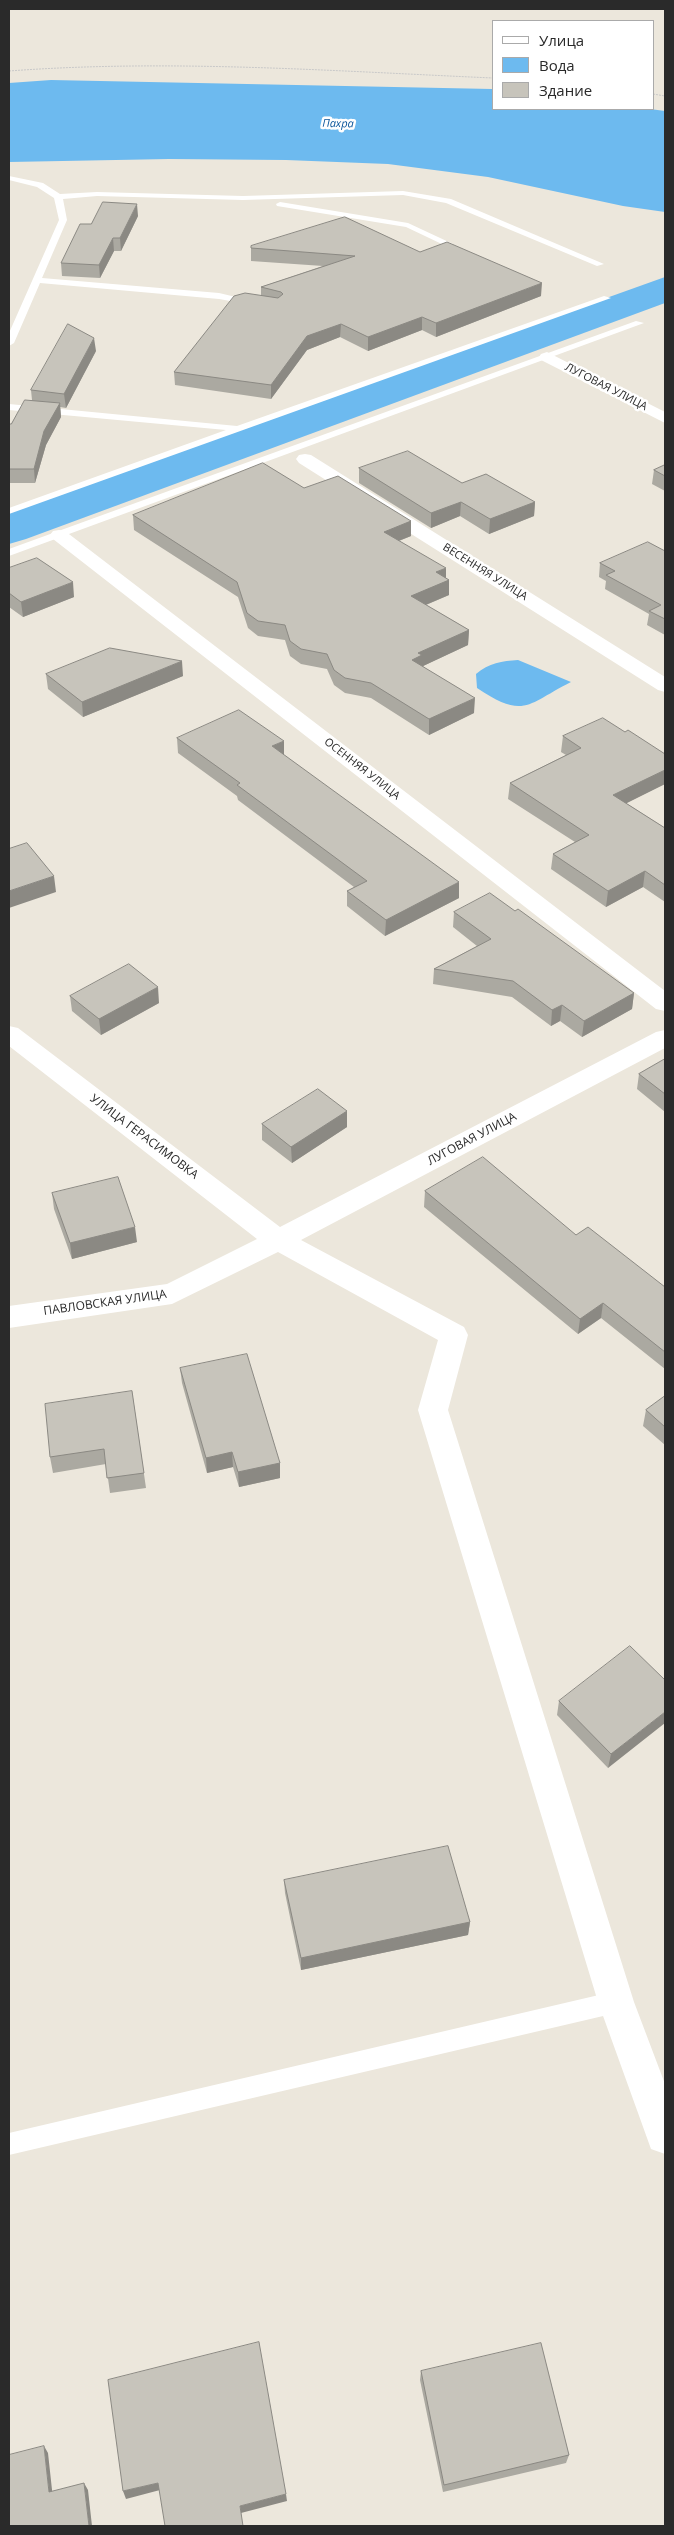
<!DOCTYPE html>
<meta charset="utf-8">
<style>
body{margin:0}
#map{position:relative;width:674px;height:2535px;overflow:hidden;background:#ece7dc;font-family:"Open Sans",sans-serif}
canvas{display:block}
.frame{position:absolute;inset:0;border:10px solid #2a2a2a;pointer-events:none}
.legend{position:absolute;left:492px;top:20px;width:162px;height:90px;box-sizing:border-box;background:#fff;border:1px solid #aaa;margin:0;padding:6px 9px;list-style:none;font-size:15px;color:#2a2a2a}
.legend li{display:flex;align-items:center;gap:10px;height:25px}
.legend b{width:25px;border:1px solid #aaa}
</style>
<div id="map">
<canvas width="674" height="2535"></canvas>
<div class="frame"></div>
<ul class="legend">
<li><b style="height:6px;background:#fff"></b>Улица</li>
<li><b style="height:14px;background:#6dbaef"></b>Вода</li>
<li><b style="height:14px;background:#c7c4bb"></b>Здание</li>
</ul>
</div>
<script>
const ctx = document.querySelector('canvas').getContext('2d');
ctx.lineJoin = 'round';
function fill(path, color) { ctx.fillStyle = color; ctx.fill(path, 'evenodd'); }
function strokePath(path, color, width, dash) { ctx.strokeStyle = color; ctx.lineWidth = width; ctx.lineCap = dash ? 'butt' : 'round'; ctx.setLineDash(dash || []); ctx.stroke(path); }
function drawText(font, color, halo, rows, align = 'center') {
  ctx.font = font + ' "Open Sans",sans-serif'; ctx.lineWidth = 5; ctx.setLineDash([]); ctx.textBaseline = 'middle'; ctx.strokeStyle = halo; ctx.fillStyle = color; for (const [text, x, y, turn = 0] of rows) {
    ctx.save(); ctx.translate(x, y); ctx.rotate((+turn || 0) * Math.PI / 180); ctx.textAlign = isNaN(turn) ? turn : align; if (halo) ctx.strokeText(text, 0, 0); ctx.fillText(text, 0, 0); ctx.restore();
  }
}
const water = new Path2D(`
 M51 80 492 89 493 109H650L665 111V212L623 206 488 177 388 164 286 160 169 159 9 162V83Z
 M518 660 571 682C527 704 525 720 477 688L476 674C489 663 502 661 518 660Z`);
const river = new Path2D(`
 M665 277V303L26 539 9 544V512Z`);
const path = new Path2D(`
 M9 71C170 59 332 71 493 78
 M653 94 665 96`);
const lane = new Path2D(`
 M9 176 43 183 60 194 97 192 243 196 403 191 451 199 604 264 597 266 446 203 403 195 243 200 97 196 63 199 67 220 42 278 219 293 257 302 253 305 219 299 40 283 14 343 9 346V333L59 220 54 198 37 187 9 180Z
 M280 202 408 223 453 244 446 246 406 227 277 206 276 204Z
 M604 296 611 298 9 514V508L226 430 9 410V404L237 426Z
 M636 321 644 323 9 556V549Z
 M616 1991 624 1994 627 2002 624 2010 616 2013 9 2155V2133Z`);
const street = new Path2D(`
 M547 352 665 412V423L541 360 539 357 541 354Z
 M305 454 311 455 665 677V692L658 690 299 463 296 459 299 455Z
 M59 530 65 531 665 991V1011L656 1009 53 539 50 535 53 531Z
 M9 1026 18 1028 280 1227 656 1032 665 1030V1048L301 1240 464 1327 468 1335 448 1410 634 2002 665 2084V2154L651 2149 598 2002 418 1410 438 1340 278 1252 172 1304 9 1328V1306L167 1284 257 1239 9 1046Z`);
const wall = new Path2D(`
 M138 216 121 251H114L100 278 62 276 61 263 91 224Z
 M251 246 420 252 541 296 436 337 422 330 368 351 340 337 307 350 271 399 175 385 174 372 261 295V287L323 266 251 261Z
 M96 351 66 408 60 407 61 417 46 445 35 483H9V424H11L32 400 31 390Z
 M665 465V491L652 484 654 470Z
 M359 468 462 483 535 502 534 516 489 534 460 516 431 528 359 483Z
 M304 488 411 521V536L399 541 449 580V595L426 605 469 630 468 645 423 666 474 713 429 735 371 698 345 693 334 685 327 669 301 664 290 656 285 640 258 636 248 628 238 597 134 530 133 515Z
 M665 551V635L647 625 649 614 605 589 606 581 599 577 600 563Z
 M9 568 74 597 23 617 9 607Z
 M46 674 183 676 83 717 48 689Z
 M625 732 665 754V784L626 803 665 828V902L643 887 606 907 551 869 553 854 575 842 508 799 510 783 566 755 561 752 563 736Z
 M177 738 284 755 459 898 385 936 347 906V891L354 887 238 800 237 796 178 753Z
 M454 912 634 993 632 1009 582 1037 560 1021 551 1026 512 997 433 984 434 969 477 946 453 927Z
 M70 996 159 1003 101 1035 72 1011Z
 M665 1059V1112L637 1089 639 1074Z
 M347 1111V1127L292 1163 262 1140V1124Z
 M425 1191 576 1235 665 1287V1369L601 1318 578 1334 424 1207Z
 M52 1193 137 1242 72 1259 54 1209Z
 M180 1368 280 1463V1478L239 1487 233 1467 207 1473 182 1383Z
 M132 1391 146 1488 110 1493 106 1464 53 1473 50 1457Z
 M665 1396V1445L643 1426 646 1410Z
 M665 1680 608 1768 557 1715 559 1701Z
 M284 1880 470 1922 468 1935 301 1970 285 1893Z
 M421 2371 569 2455 566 2463 443 2492 420 2380Z`);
const shadedWall = new Path2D(`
 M137 204 138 216 121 251 120 238Z
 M113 238 114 251 100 278 99 265Z
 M542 283 541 296 436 337V323Z
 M422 317V330L368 351V337Z
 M341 324 340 337 307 350 271 399V385L307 336Z
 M94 338 96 351 66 408 64 394Z
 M60 403 61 417 46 445 35 483 34 469 44 431Z
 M461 502 460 516 431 528V513Z
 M535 502 534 516 489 534 490 519Z
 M411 521V536L383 547 384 532Z
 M446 568V581L449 580V595L411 611V596L436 572Z
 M73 582 74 597 23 617 21 602Z
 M469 630 468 645 421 667 412 660 418 653Z
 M182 661 183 676 83 717 82 702Z
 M475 698 474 713 429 735V719Z
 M284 741V756L272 746Z
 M665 770V784L611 811 613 795Z
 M645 871 643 887 606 907 608 891Z
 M54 876 56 892 9 908V891Z
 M459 882V898L385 936 386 920Z
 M158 987 159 1003 101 1035 99 1019Z
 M634 993 632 1009 582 1037 584 1021Z
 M562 1005 560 1021 551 1026 552 1010Z
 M347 1111V1127L292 1163 291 1147Z
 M135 1227 137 1242 72 1259 70 1243Z
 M603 1303 601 1318 578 1334 580 1319Z
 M232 1452 233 1467 207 1473 206 1458Z
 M280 1463V1478L239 1487 238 1472Z
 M665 1712V1723L608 1768 611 1754Z
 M470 1922 468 1935 301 1970V1958Z
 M44 2446 48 2453 53 2499 49 2492Z
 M84 2483 88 2490 92 2526H89Z
 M158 2483 160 2490 126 2499 123 2491Z
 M286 2494 287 2501 241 2513 240 2506Z`);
const building = new Path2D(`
 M103 202 137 204 120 238H113L99 265 61 263 80 224H91Z
 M345 217 420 252 447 242 542 283 436 323 422 317 368 337 341 324 307 336 271 385 174 372 234 296 245 293 278 298 283 294 281 292 261 287 355 256 251 248V246Z
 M68 324 94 338 64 394 31 390Z
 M25 400 60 403 44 431 34 469H9V424H11Z
 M408 451 462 483 486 474 535 502 490 519 461 502 431 513 359 468Z
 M263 463 304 488 338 476 411 521 384 532 446 568 436 572 449 580 411 596 469 630 418 653 422 655 412 660 475 698 429 719 371 683 345 678 334 670 327 654 301 649 290 641 285 625 258 621 247 613 237 582 133 515Z
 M665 465V476L654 470Z
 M648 542 665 551V619L649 611 661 605 606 575 615 571 600 563Z
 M37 558 73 582 21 602 9 593V568Z
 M110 648 182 661 82 702 46 674Z
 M239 710 284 741 272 746 459 882 386 920 347 891 367 881 237 785 240 783 177 738Z
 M603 718 625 732 628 730 665 754V770L613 795 665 828V885L645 871 608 891 553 854 589 835 510 783 581 748 563 736Z
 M27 843 54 876 9 891V849Z
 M490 893 515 911 518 909 634 993 584 1021 562 1005 552 1010 513 981 434 969 491 939 454 912Z
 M129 964 158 987 99 1019 70 996Z
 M665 1059V1094L639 1074Z
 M318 1089 347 1111 291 1147 262 1124Z
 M483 1157 576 1235 588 1227 665 1287V1352L603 1303 580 1319 425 1191Z
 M118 1177 135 1227 70 1243 52 1193Z
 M247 1354 280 1463 238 1472 232 1452 206 1458 180 1368Z
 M132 1391 144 1473 107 1478 104 1449 50 1457 45 1404Z
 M665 1396V1427L646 1410Z
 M630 1646 665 1680V1712L611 1754 559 1701Z
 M448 1846 470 1922 301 1958 284 1880Z
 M259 2342 286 2494 240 2506 243 2526H165L158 2483 123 2491 108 2380Z
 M541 2343 569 2455 444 2485 421 2371Z
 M44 2446 49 2492 84 2483 89 2526H9V2455Z`);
const farWaternames = [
 ["Пахра",338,124,1]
];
const farStreetnames = [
 ["ЛУГОВАЯ УЛИЦА",606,387,27],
 ["ВЕСЕННЯЯ УЛИЦА",485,572,32],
 ["ОСЕННЯЯ УЛИЦА",362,769,38]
];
const streetNames = [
 ["УЛИЦА ГЕРАСИМОВКА",144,1137,37],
 ["ЛУГОВАЯ УЛИЦА",472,1139,-28],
 ["ПАВЛОВСКАЯ УЛИЦА",105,1303,-8]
];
fill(water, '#6dbaef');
fill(river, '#6dbaef');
strokePath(path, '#c8c8c8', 1, [2, 1]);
fill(lane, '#fff');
fill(street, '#fff');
fill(wall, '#aba9a1');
fill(shadedWall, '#8b8983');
fill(building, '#c7c4bb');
strokePath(building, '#8b8983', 1);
drawText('italic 11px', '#0c569b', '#fff', farWaternames);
drawText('11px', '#2a2a2a', '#fff', farStreetnames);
drawText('12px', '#2a2a2a', '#fff', streetNames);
</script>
